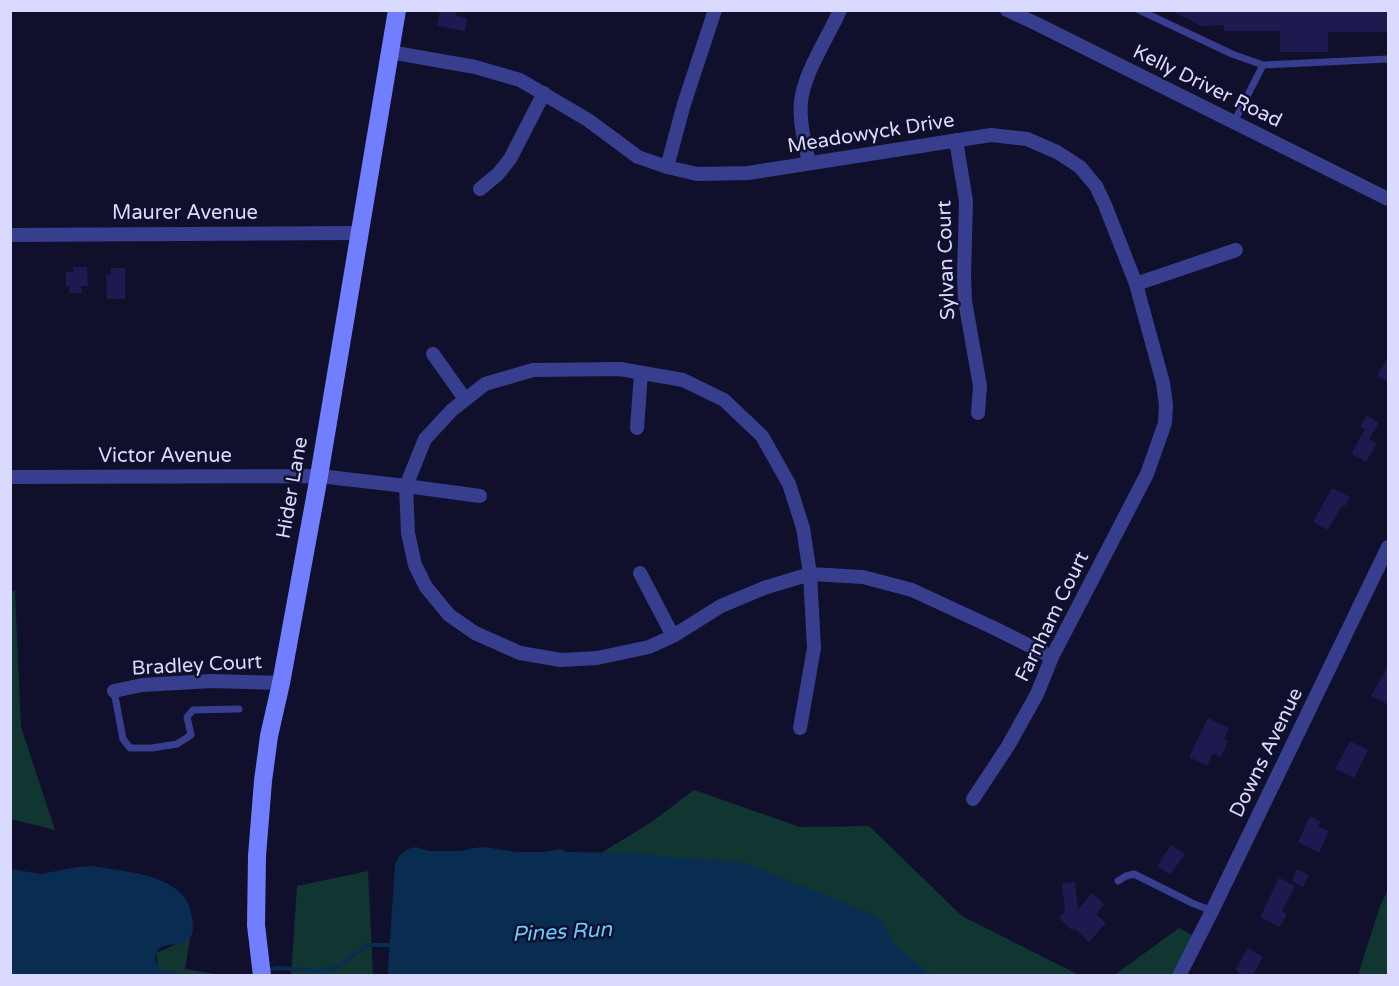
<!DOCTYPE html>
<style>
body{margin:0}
#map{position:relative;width:1399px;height:986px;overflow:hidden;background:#100f2c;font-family:"Varela Round",sans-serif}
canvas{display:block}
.frame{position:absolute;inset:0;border:12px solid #dadaff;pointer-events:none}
</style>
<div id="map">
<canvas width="1399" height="986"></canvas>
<div class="frame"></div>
</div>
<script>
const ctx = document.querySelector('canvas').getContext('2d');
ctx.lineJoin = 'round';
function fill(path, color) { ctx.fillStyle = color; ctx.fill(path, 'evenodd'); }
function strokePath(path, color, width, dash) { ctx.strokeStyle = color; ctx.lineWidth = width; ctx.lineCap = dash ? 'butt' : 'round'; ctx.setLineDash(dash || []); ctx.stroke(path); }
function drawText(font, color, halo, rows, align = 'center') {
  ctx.font = font + ' "Varela Round",sans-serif'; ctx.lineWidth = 5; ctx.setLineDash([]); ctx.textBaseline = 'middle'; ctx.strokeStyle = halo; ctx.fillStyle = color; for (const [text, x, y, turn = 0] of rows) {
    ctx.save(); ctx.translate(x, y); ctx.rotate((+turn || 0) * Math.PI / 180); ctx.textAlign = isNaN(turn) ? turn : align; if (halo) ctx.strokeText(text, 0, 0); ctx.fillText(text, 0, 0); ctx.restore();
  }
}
const green = new Path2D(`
 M11 591H15L21 727 55 830 11 819Z
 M694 790 800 827 869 826 962 916 1079 975 937 976 928 973 926 976 601 853 650 823Z
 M368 871 373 975H291L297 886Z
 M1388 889V975H1358L1380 906Z
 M1179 928 1195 937 1178 975 1113 976Z
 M190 938 185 969 221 975H159L156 953Z`);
const water = new Path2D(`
 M416 847 429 851H461L473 848 484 847 517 852H543L561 849 567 852 640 853 659 856 741 862 871 914 882 921 895 945 928 973 937 975H388L389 952 395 865C399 854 404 849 416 847Z
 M93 866C125 872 189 874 192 918 193 924 194 930 191 936 183 950 167 940 158 950 151 957 159 968 162 975H11V869L41 874 77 867Z`);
const stream = new Path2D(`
 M156 970 178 976
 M267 970 277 968 321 971 338 967 368 945H392`);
const building = new Path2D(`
 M440 10H457L456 16 467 18 465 31 437 26Z
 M1170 10H1389V32H1328V52H1280V31H1224V25L1201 26Z
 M73 267H87L88 286H81L82 293H69V287L66 286V272H73Z
 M111 268H125V299H107L106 275H111Z
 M1389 355V382L1377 376Z
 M1367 415 1379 423 1369 439 1377 443 1366 462 1351 454 1365 429 1360 426Z
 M1332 488 1350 497 1344 507 1342 505 1328 530 1313 522Z
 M1389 664V705L1371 696Z
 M1208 718 1229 728 1224 739 1228 741 1221 757 1213 753 1207 766 1189 757Z
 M1350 741 1368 750 1354 778 1335 769Z
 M1310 816 1321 822 1318 826 1329 831 1319 853 1298 842Z
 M1171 845 1185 854 1170 875 1157 866Z
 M1297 869 1309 875 1303 887 1292 881Z
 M1279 878 1295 886 1282 911 1287 914 1280 927 1260 917Z
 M1075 882 1078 909 1092 893 1104 904 1096 914 1106 923 1089 942 1074 928 1072 930 1059 918 1065 911 1062 883Z
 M1248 948 1263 957 1253 975H1238L1239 973 1235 970Z`);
const lane = new Path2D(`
 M1139 10 1232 54 1263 65
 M1234 122 1263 65 1388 59
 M114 691 123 739 130 748H152L177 744 191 735 187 717 193 710 239 709
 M1118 881 1126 876 1134 874 1192 903 1212 911`);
const street = new Path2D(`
 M1007 10 1035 23 1388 199
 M390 52 475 67 520 80 588 120 638 157 667 167 697 174 748 173 991 135 1027 139 1057 152 1080 167 1096 186 1105 205 1136 284 1163 383 1166 405 1165 423 1147 474 1052 657 1037 694 1008 746 973 799
 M956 140 966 201 964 276 965 301 980 386 978 413
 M809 163C805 143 799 122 801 102 804 72 828 38 840 10
 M667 167 684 104 715 10
 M480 189 498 174 510 159 544 93
 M10 235 360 233
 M1136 284 1236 250
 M433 354 465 399
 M637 428 641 373
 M10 477 319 476 406 486 480 496
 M640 573 673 636
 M114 691 142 685 212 681 281 683
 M800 728 814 648 810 574 803 528 789 484 762 436 724 400 683 380 620 369 533 370 485 384 452 410 425 439 406 486 408 533 415 565 426 587 449 615 475 633 520 653 561 660 597 658 649 647 673 636 721 606 764 588 810 574 863 577 912 590 994 628 1052 657
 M1179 976 1212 911 1388 547`);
const secondary = new Path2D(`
 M262 976 256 925 257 856 263 781 269 736 281 683 319 476 397 10`);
const streetNames = [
 ["Kelly Driver Road",1207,87,26],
 ["Meadowyck Drive",871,134,-9],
 ["Maurer Avenue",185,214],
 ["Sylvan Court",947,260,-92],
 ["Victor Avenue",165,457],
 ["Hider Lane",293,488,-80],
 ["Farnham Court",1053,617,-64],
 ["Bradley Court",197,666,-3],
 ["Downs Avenue",1267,753,-64]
];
const waterNames = [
 ["Pines Run",562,933,-3]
];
fill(green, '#113631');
fill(water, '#092c51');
strokePath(stream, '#092c51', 4);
fill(building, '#1e194e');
strokePath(lane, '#373e8e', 7);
strokePath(street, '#373e8e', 14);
strokePath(secondary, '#717eff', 18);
drawText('20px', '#dadaff', '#100f2c', streetNames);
drawText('italic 21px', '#68cbff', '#100f2c', waterNames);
</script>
